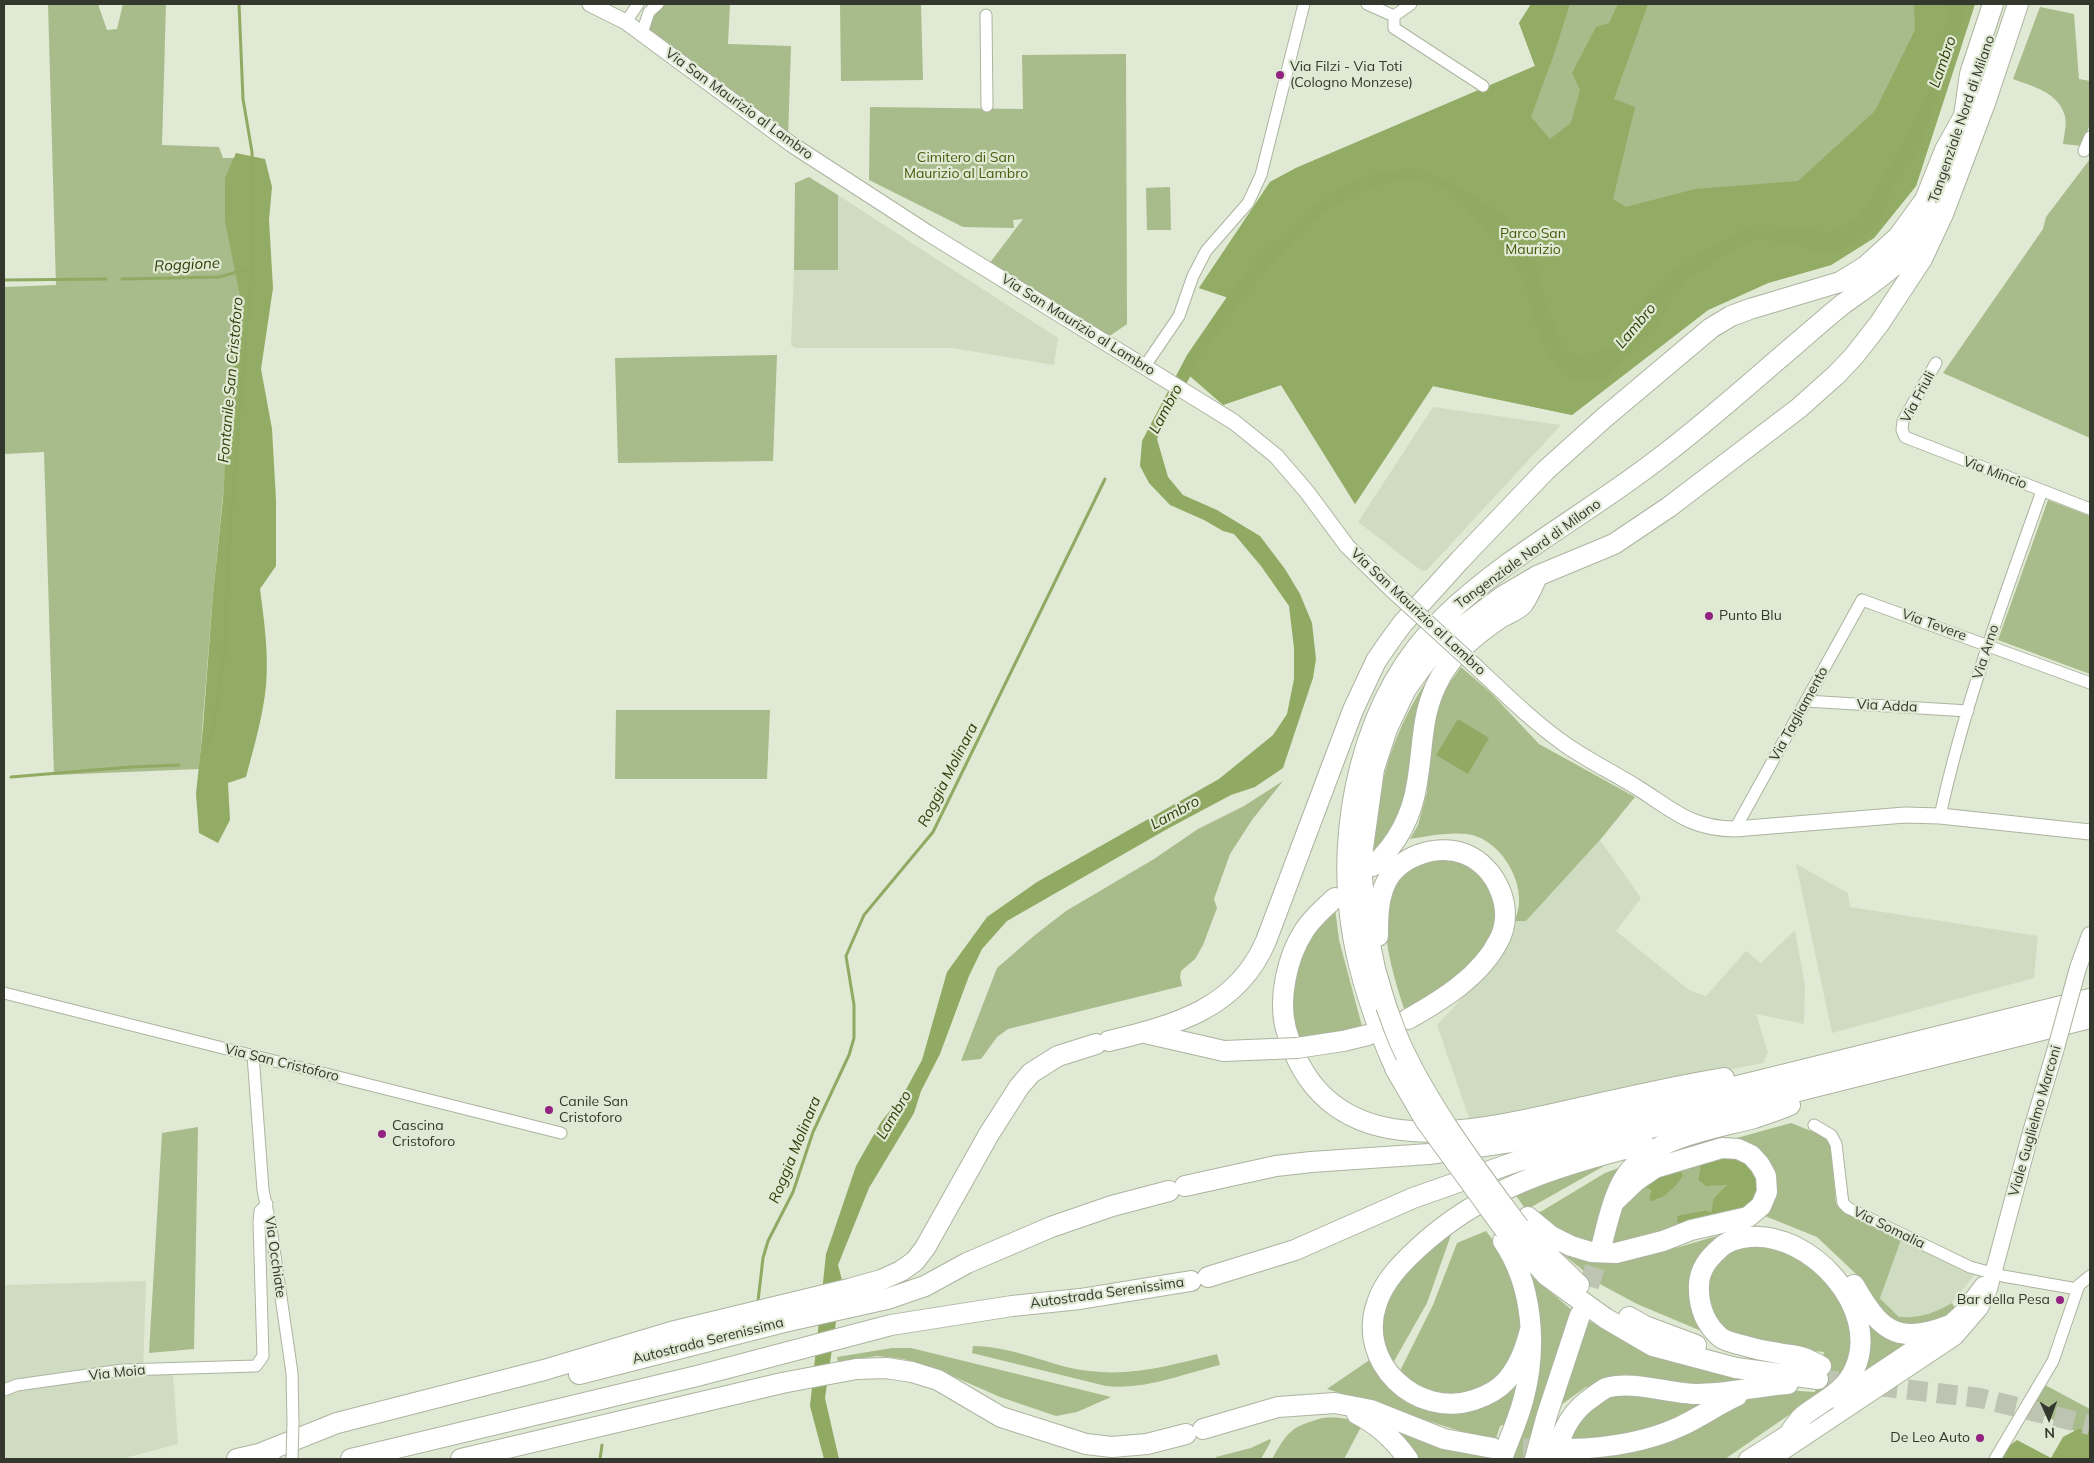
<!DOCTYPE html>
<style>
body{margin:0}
#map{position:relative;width:2094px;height:1463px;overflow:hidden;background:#e0e9d3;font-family:Mulish,sans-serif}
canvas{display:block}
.frame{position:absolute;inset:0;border:5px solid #33372e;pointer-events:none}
.north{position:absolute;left:2024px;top:1393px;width:50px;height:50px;-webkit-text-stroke:4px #e0e9d3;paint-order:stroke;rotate:178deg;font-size:14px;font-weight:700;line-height:20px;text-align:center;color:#33372e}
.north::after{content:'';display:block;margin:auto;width:18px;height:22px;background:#33372e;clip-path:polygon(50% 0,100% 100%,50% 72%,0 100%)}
</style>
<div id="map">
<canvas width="2094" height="1463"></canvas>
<div class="frame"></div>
<div class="north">N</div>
</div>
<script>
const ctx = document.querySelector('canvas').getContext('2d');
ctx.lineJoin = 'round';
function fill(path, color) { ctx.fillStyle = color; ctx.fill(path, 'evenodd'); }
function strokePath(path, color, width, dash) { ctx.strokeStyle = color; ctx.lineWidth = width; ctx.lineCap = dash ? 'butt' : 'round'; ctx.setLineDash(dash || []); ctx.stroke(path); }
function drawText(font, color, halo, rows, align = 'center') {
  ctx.font = font + ' Mulish,sans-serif'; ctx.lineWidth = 4.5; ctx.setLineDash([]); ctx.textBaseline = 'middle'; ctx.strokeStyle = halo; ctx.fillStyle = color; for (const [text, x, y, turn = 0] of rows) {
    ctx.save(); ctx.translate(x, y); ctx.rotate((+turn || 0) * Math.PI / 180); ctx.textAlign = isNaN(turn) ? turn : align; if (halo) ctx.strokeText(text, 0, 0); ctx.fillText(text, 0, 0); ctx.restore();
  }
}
const built = new Path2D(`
 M838 195 1058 338 1054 365 953 348H795L791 345 794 270 838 269Z
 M1433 407 1561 425 1427 570 1422 571 1358 522Z
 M1600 840 1641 898 1616 931 1689 990 1706 996 1746 951 1761 963 1795 930 1805 985 1804 1024 1756 1014 1768 1053 1763 1063 1470 1121 1437 1025 1502 955 1509 940 1515 921H1526Z
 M1796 864 1848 893 1850 907 2038 936 2034 978 1832 1033Z
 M1901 1240 1975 1274 1952 1303 1933 1314 1918 1317H1899L1880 1297Z
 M146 1281 143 1374 173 1375 178 1444 121 1459H4V1285Z`);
const green = new Path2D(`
 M48 4H98L107 30 117 29 123 4H166L162 145 219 147 223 158H234L242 306 213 594 199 769 54 775 44 452 4 454V287L56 285Z
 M661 4H730L728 44 791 46 788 139 648 35 651 14Z
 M840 4H921L923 80 841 81Z
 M1531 4H1975L1916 186 1874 238 1831 265 1768 283 1708 310 1572 415 1433 386 1355 504 1281 385 1223 405 1232 299 1199 288 1270 182 1296 168 1535 66 1519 23Z
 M2040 7 2074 14 2079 79 2090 81V123L2083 146 2063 144C2064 136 2067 124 2065 116 2058 92 2034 87 2013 79Z
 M1126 54 1127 324 1104 340 989 264 1023 219 1013 220 1014 228 963 227 869 180 870 107 1023 109 1022 55Z
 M2090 159V438L1943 373 2043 229 2046 217Z
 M809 177 838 195V270H794L795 183Z
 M1170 187 1171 230H1147L1146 188Z
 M777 355 773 461 618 463 615 358Z
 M2048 500 2090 516V674L1998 640Z
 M1447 653 1411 782 1396 827 1374 855C1374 780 1400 711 1447 653Z
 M1461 667 1491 693 1539 744 1635 797 1600 840 1526 921H1515C1516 916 1519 909 1519 903 1521 874 1497 838 1467 834 1449 832 1428 836 1410 839L1418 825 1427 792 1430 731 1440 696Z
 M616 710H770L767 779H615Z
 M1283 781 1252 820 1230 854 1214 899 1217 908 1203 945 1195 959 1181 971 1180 977 1182 986 1008 1029 997 1037 981 1059 961 1061 997 968 1035 935 1066 911 1154 859 1198 829 1244 806Z
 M1437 857 1475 867 1498 897V933L1449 990 1405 1011C1394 978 1368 898 1402 872 1411 865 1427 861 1437 857Z
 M1335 908 1339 940 1363 1030 1293 1042 1289 1023 1300 950Z
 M1791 1123 1824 1136 1831 1147 1836 1204 1901 1240 1880 1298 1899 1317C1922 1318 1932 1314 1952 1303L1955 1308C1930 1328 1924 1325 1893 1326L1869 1299 1856 1274 1817 1237 1765 1216V1209L1733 1139Z
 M198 1127 194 1349 149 1353 162 1133Z
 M1647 1146 1593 1249 1530 1215 1542 1211 1605 1173 1627 1165 1625 1157 1611 1162 1526 1210 1513 1191Z
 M1701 1161 1698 1180C1708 1189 1717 1184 1727 1185L1713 1205 1711 1212 1704 1210 1677 1217 1682 1231 1604 1249 1613 1219 1646 1180 1651 1190 1649 1197 1657 1200 1671 1190 1670 1168Z
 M1754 1228C1791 1231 1827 1250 1846 1282 1852 1293 1861 1314 1870 1321 1885 1334 1901 1335 1919 1338L1853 1381C1857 1375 1862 1369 1865 1362 1871 1350 1862 1323 1857 1311 1839 1266 1777 1211 1726 1237 1721 1240 1717 1244 1714 1247 1700 1257 1693 1277 1694 1294 1695 1308 1701 1321 1706 1333L1637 1304 1600 1284 1554 1247C1574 1253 1594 1259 1615 1259 1658 1259 1709 1234 1754 1228Z
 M1486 1231 1502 1252 1516 1286 1523 1325 1508 1370 1474 1394H1430L1399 1373 1433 1305 1457 1243Z
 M1452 1232 1427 1303 1393 1363 1388 1356 1380 1319 1394 1283 1434 1242Z
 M1738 1246H1776L1816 1271 1838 1293 1850 1315 1853 1350 1844 1377 1725 1459H1562L1563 1456 1739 1399 1783 1390 1815 1392 1824 1352 1738 1343 1708 1310C1707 1291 1707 1267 1723 1253 1727 1250 1734 1248 1738 1246Z
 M1529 1274 1573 1311 1529 1459H1507L1525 1418Z
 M1587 1320 1653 1354 1705 1370 1756 1381 1706 1387 1627 1380 1586 1387 1561 1405 1556 1401Z
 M973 1346C1005 1346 1036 1359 1066 1367 1122 1380 1163 1367 1217 1354L1220 1365C1183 1374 1145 1390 1106 1386L972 1353Z
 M892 1348H911L1111 1397 1077 1412 1056 1416 1000 1397 932 1367 903 1359 877 1356 838 1362 837 1357Z
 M1371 1359 1452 1411 1523 1369 1508 1423 1500 1426 1495 1442 1327 1389Z
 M2045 1385 2090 1409V1429L2075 1431 2032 1409Z
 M1629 1394 1710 1402 1647 1432 1567 1443 1583 1415 1609 1396Z
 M1376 1417 1497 1459H1415Z
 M1322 1418C1337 1417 1350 1417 1361 1427L1344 1459H1272C1288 1431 1291 1427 1322 1418Z
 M1270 1439 1271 1441 1261 1459H1217L1216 1457 1251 1448Z`);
const forest = new Path2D(`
 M1531 4H1570L1554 54 1531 117 1550 139 1571 123 1580 90 1572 73 1596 27 1609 23 1618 4H1648L1614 99 1635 107 1613 199 1626 207 1695 189 1798 181 1875 111 1915 30 1914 4H1975L1916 186 1874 238 1831 265 1768 283 1708 310 1572 415 1433 386 1355 504 1281 385 1223 405 1184 371 1232 299 1199 288 1270 182 1296 168 1535 66 1519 23Z
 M236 153 265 159 272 187 269 220 273 288 261 369 272 429 276 500V566L260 589C264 620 269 654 266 686 263 716 254 747 246 777L228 783 230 820 218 843 199 833 196 794 203 727 213 594 223 498 231 376 242 306 225 221V178Z
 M1734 1156 1755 1167C1759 1186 1759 1192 1748 1208L1678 1225 1677 1216 1705 1210 1711 1212 1714 1198 1727 1185 1706 1186 1698 1180 1701 1161Z
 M1670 1168 1680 1171 1683 1175C1677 1186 1663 1200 1651 1201L1649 1197 1651 1190 1644 1186Z
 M2078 1429H2090V1459H2001L2005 1449 2017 1440 2051 1458 2063 1437Z`);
const water = new Path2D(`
 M1946 4H1968V6L1928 125 1913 160 1892 187 1884 216 1862 237 1841 251 1817 253 1796 245 1755 239 1726 254 1689 279 1670 301 1657 328 1604 379 1587 381 1567 378 1555 364 1544 346 1533 318 1524 279 1481 224 1450 191 1432 183 1410 180 1385 184 1359 192 1324 211 1298 235 1243 298 1201 356 1157 439 1168 477 1183 495 1217 510 1260 536 1285 569 1300 594 1312 623 1316 659 1313 678 1283 768 1255 787 1231 795 1169 828 1007 921 982 949 969 976 940 1054 921 1091 914 1113 869 1188 838 1265 842 1280 825 1398 839 1459H824L810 1406 826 1254 856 1166 881 1122 904 1093 922 1060 947 972 987 917 1037 882 1219 779 1273 735 1287 714 1294 679V648L1289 606 1261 566 1234 534 1223 531 1204 520 1170 505 1149 483 1140 466 1142 441 1187 355 1233 288 1257 259 1307 211 1345 185 1374 174 1413 167 1453 183 1504 215 1535 259 1547 309 1564 347 1580 356 1612 347 1649 293 1676 267 1748 226 1770 225 1830 232 1858 219 1897 153 1927 96 1949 12Z
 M1458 719 1489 738 1468 774 1436 755Z`);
const stream = new Path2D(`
 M122 279 219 277 252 268
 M4 280 106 279
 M203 756 212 735 224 657 230 529 252 268V152L243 99 239 4
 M11 777 130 767 179 765
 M758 1301 763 1258 768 1241 793 1192 813 1132 849 1055 854 1038V1005L846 956 864 915 933 832 1105 479
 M600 1459 602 1445`);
const highwayTunnel = new Path2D(`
 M1580 1315 1602 1244
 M1818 1379 1980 1398 2090 1425
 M1493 1448 1554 1449`);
const street = new Path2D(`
 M1367 4 1394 16V28L1483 86
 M986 15 987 106
 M1394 16 1411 4
 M626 22 638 4
 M642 33 649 12 658 4
 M2084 151 2090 137
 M1936 363 1903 421 1902 430 1905 437 2090 509
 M1145 366 1179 316 1193 276 1206 251 1248 203 1261 175 1304 4
 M1806 701 1968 711
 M1940 816C1964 705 2004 598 2042 491
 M1735 829 1862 600 2090 683
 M4 993 561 1133
 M253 1055 263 1190 271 1228 292 1373 293 1423
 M1814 1125 1831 1135 1836 1144 1842 1196 1843 1203 1848 1208 1970 1267 2003 1276 2077 1289
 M4 1390 17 1385 123 1370 256 1366 263 1356 259 1222 260 1211 267 1204
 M1995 1459 2053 1361 2079 1285 2090 1276`);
const secondary = new Path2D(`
 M590 4 626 22 791 144 928 233 1234 422 1276 456 1307 492 1347 546 1392 590
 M1473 664C1503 692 1532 721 1566 745 1589 761 1614 773 1638 788 1673 810 1691 829 1735 829L1905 815 1940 816 2090 832`);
const primary = new Path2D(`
 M2078 968 2090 935
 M1836 1400 1947 1326 1964 1310 1983 1285
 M1747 1459 1802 1424
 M1772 1459 1955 1337 1980 1308 1989 1289 2031 1132 2056 1048`);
const highway = new Path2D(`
 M1373 866C1397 844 1412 816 1417 783 1424 744 1420 713 1441 676 1455 651 1477 634 1500 618 1507 614 1518 610 1523 604 1529 596 1533 585 1537 577
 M1335 898C1324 908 1312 918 1304 931 1287 957 1278 999 1286 1029 1325 1171 1473 1132 1579 1108 1628 1097 1675 1086 1724 1078
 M1378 936C1378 919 1378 903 1384 887 1395 857 1436 843 1465 854 1497 867 1515 909 1499 940 1481 976 1442 1000 1408 1019
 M1386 1006 1375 969 1369 939 1362 879 1363 848 1374 769 1387 729 1406 689 1433 652 1458 630 1503 596 1537 576 1614 544 1669 507 1799 408 1836 375 1854 356 1879 324 1922 259 1943 214 1985 103 2018 4
 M1145 1033 1224 1051
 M1109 1041C1175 1025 1237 1009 1266 941L1353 710 1376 661 1389 642 1403 623 1460 560 1546 470 1604 418 1711 328 1731 316 1750 309 1840 282 1866 266 1898 237 1925 200 1945 150 1964 116 1970 74 1993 4
 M1343 1041 1368 1035
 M1396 1070C1377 1027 1361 983 1353 936 1334 827 1362 696 1444 617 1507 556 1587 514 1657 460 1705 424 1750 383 1796 344 1811 331 1827 317 1843 304 1864 289 1887 274 1905 255 1916 242 1923 226 1930 211
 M1185 1186 1276 1166 1311 1162 1429 1154 1511 1142 2090 999
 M1528 1217 1551 1236 1571 1246 1591 1252 1616 1253 1663 1241 1691 1230 1748 1217 1761 1206 1767 1192 1766 1176 1760 1165 1751 1155 1738 1149 1722 1148 1655 1168 1636 1181 1614 1202
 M1505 1230 1547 1276 1605 1318 1653 1346 1736 1368 1818 1379
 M1528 1236 1579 1285
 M1602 1244C1607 1224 1612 1201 1622 1182 1647 1137 1710 1130 1754 1118 1766 1114 1778 1110 1790 1105
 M1208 1277 1295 1250 1413 1198 1518 1161 2090 1018
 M1854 1285C1879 1328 1895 1346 1947 1326
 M1629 1317 1645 1326 1696 1345
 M1530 1330C1525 1349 1519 1366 1506 1381 1498 1390 1486 1396 1474 1400 1416 1419 1356 1362 1377 1303 1384 1281 1401 1264 1417 1249 1482 1188 1559 1165 1644 1144
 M579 1374 784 1322 887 1299 925 1286 967 1263 1051 1227 1112 1206 1169 1191
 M1357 1414C1377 1424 1395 1441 1408 1459
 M1203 1429 1278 1407 1335 1403 1371 1410 1444 1439 1493 1448
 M1791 1431C1795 1426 1798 1420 1803 1416 1822 1401 1845 1392 1855 1368 1881 1308 1810 1231 1749 1237 1738 1238 1727 1241 1719 1249 1708 1259 1700 1269 1699 1284 1698 1306 1704 1323 1720 1337 1725 1341 1732 1342 1738 1344 1751 1348 1764 1351 1778 1353 1787 1355 1796 1355 1804 1358 1810 1360 1816 1364 1821 1366
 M1569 1449C1607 1448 1644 1443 1679 1427 1699 1418 1717 1405 1737 1396
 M259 1454 337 1423 544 1370 671 1332 849 1289 881 1280 901 1271 915 1261 925 1248 989 1134 1019 1087 1031 1073 1058 1056 1096 1044
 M237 1459 272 1451
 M351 1459 697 1376 891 1325 1012 1306 1080 1299 1191 1281
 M461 1459 782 1383 856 1369 886 1368 912 1372 938 1380 1001 1417 1086 1444 1112 1447 1147 1444 1186 1434
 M1502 1459C1509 1439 1519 1418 1524 1397 1537 1347 1533 1285 1503 1241
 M1535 1459 1547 1415 1580 1315
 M1554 1459C1561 1435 1567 1417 1587 1401 1593 1397 1600 1391 1606 1388 1632 1380 1670 1394 1697 1394 1728 1394 1758 1386 1788 1384`);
const streetBridge = new Path2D(`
 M292 1459 293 1423`);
const secondaryBridge = new Path2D(`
 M1392 590 1473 664`);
const primaryBridge = new Path2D(`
 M2056 1048 2078 968`);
const highwayBridge = new Path2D(`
 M1386 1006C1391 1019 1395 1032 1401 1045 1431 1110 1477 1170 1519 1227
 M1224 1051 1297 1048 1343 1041
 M1396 1070 1425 1120 1505 1230`);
const markers = [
 [1280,75,5,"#932281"],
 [1709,616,5,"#932281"],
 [549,1110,5,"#932281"],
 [382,1134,5,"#932281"],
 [2060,1300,5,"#932281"],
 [1980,1438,5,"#932281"]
];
const poiNames = [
 ["Via Filzi - Via Toti",1290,67],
 ["(Cologno Monzese)",1290,83],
 ["Punto Blu",1719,616],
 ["Canile San",559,1102],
 ["Cristoforo",559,1118],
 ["Cascina",392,1126],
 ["Cristoforo",392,1142],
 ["Bar della Pesa",2050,1300,"right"],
 ["De Leo Auto",1970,1438,"right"]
];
const streetNames = [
 ["Via San Maurizio al Lambro",739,104,36],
 ["Tangenziale Nord di Milano",1962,119,-71],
 ["Via San Maurizio al Lambro",1078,325,32],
 ["Via Friuli",1918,397,-62],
 ["Via Mincio",1995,473,21],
 ["Tangenziale Nord di Milano",1528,554,-36],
 ["Via San Maurizio al Lambro",1418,612,43],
 ["Via Tevere",1934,625,20],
 ["Via Arno",1986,652,-72],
 ["Via Adda",1887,706,3],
 ["Via Tagliamento",1799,714,-61],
 ["Via San Cristoforo",282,1063,14],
 ["Viale Guglielmo Marconi",2035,1121,-74],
 ["Via Somalia",1889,1228,26],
 ["Via Occhiate",275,1257,82],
 ["Autostrada Serenissima",1107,1293,-8],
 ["Autostrada Serenissima",708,1341,-14],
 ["Via Moia",117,1373,-6]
];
const parkNames = [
 ["Cimitero di San",966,158],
 ["Maurizio al Lambro",966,174],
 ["Parco San",1533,234],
 ["Maurizio",1533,250]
];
const waterNames = [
 ["Lambro",1943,62,-71],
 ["Roggione",187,265,-3],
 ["Lambro",1636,326,-50],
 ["Fontanile San Cristoforo",231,380,-85],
 ["Lambro",1166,409,-62],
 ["Roggia Molinara",948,775,-63],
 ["Lambro",1175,813,-29],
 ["Lambro",894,1115,-59],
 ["Roggia Molinara",795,1150,-68]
];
fill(built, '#d0dcc1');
fill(green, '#a8bb8a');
fill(forest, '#92ac65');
fill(water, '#90aa64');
strokePath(stream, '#90aa64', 3);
strokePath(highwayTunnel, '#bdc5b2', 20, [20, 10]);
strokePath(street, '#acb4a0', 13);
strokePath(secondary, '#acb4a0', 17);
strokePath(primary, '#acb4a0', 18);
strokePath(highway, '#acb4a0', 22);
strokePath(street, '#fff', 11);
strokePath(secondary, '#fff', 15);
strokePath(primary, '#fff', 16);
strokePath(highway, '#fff', 20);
strokePath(streetBridge, '#acb4a0', 13, []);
strokePath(secondaryBridge, '#acb4a0', 17, []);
strokePath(primaryBridge, '#acb4a0', 18, []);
strokePath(highwayBridge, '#acb4a0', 22, []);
strokePath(streetBridge, '#fff', 11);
strokePath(secondaryBridge, '#fff', 15);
strokePath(primaryBridge, '#fff', 16);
strokePath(highwayBridge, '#fff', 20);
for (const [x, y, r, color] of markers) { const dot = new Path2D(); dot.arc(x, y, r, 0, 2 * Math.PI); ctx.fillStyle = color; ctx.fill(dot); strokePath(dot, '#e0e9d3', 2); }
drawText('14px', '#33372e', '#e0e9d3', poiNames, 'left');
drawText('14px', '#33372e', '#e0e9d3', streetNames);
drawText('14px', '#455c0d', '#e0e9d3', parkNames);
drawText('italic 15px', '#30400b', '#e0e9d3', waterNames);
</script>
